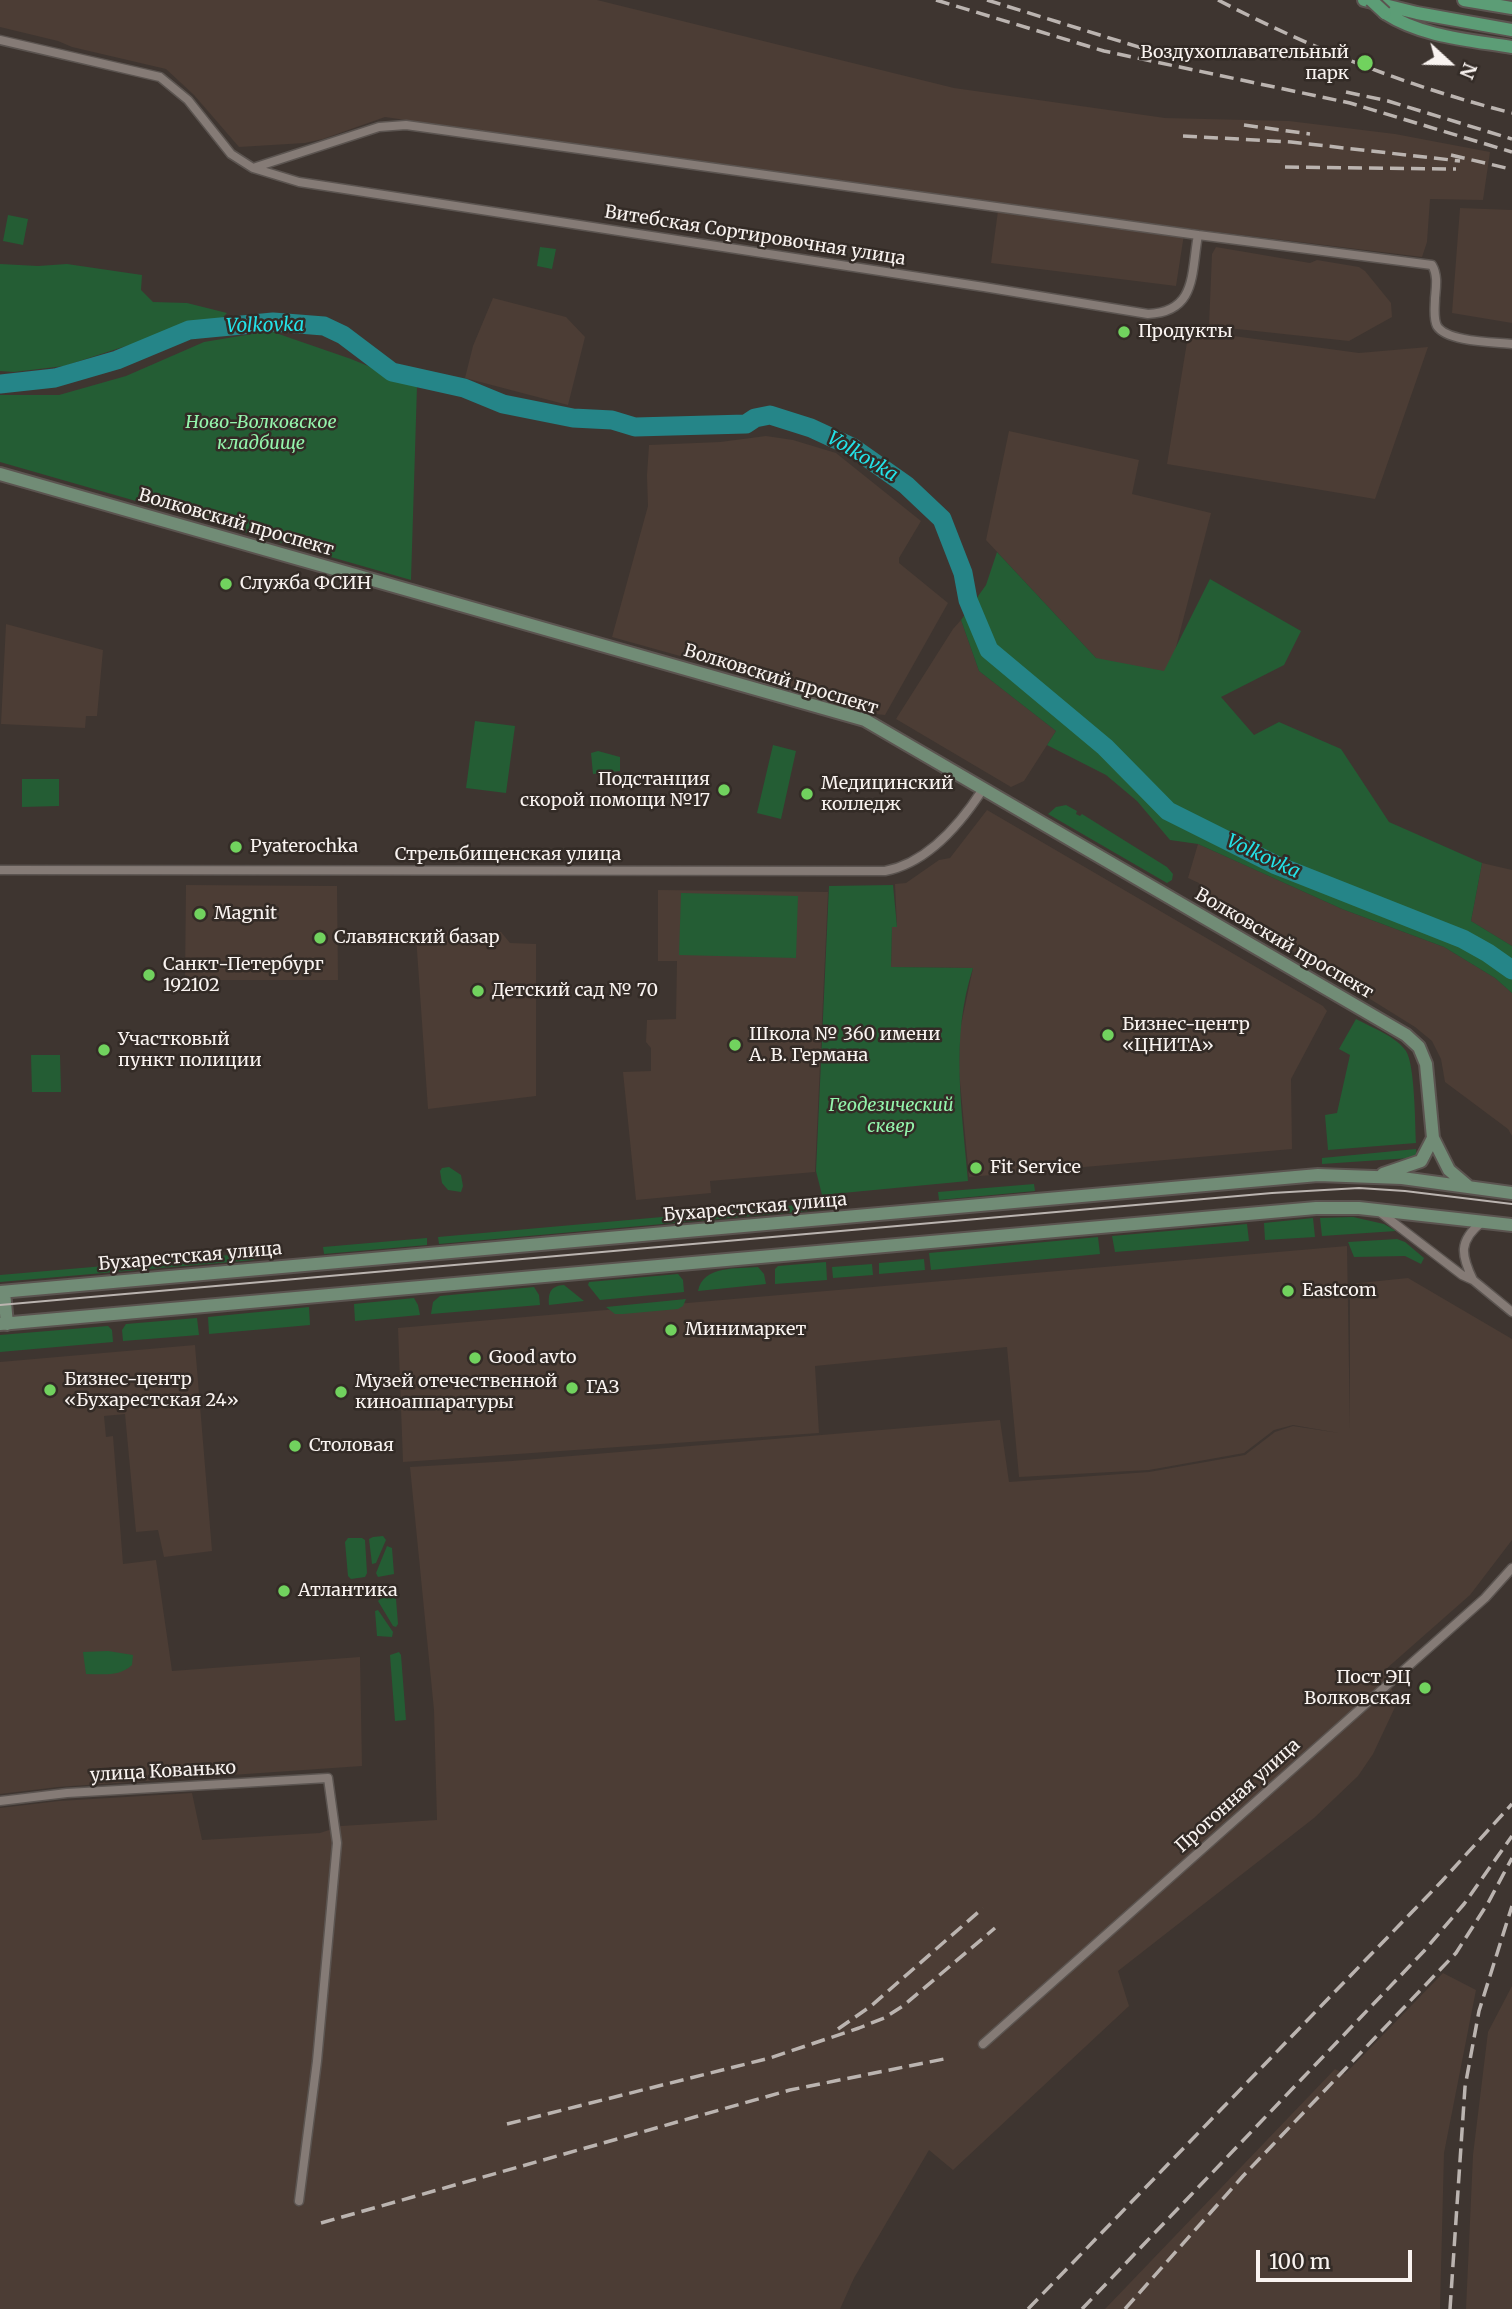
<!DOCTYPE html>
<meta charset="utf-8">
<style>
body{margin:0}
#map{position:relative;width:1512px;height:2309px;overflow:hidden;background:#3e3530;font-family:Merriweather,serif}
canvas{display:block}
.north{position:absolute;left:1414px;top:28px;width:70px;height:70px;-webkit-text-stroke:5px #332b26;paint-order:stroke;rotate:112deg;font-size:19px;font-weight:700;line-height:28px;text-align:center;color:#f9f3f0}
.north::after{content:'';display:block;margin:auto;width:24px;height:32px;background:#f9f3f0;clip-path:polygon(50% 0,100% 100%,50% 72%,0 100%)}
.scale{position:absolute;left:1256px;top:2250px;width:156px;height:32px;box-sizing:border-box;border:4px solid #f9f3f0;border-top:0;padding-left:9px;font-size:21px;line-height:24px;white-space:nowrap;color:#f9f3f0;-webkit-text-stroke:5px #332b26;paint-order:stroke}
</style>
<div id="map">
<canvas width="1512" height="2309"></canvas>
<div class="north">N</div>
<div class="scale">100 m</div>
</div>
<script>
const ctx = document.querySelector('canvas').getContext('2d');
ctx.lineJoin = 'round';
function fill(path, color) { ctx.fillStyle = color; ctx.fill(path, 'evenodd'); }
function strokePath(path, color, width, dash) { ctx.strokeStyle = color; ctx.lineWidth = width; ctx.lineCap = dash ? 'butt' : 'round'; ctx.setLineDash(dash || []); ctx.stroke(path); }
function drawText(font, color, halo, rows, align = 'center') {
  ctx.font = font + ' Merriweather,serif'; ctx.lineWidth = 5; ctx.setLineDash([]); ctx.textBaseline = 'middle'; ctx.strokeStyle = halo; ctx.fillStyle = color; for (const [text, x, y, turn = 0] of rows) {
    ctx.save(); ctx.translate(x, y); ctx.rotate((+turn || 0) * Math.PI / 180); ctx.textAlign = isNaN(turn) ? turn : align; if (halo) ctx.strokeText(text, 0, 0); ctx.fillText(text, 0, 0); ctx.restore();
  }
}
const built = new Path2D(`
 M0 0H597L954 88 1165 118 1289 121 1395 134 1490 152 1483 200 1430 199 1427 242 1422 257 1185 228 1176 286 991 263 999 203 642 155 385 117 323 139 305 143 239 147 194 95 166 69 72 47 58 41 0 27Z
 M1460 208 1512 210V323L1452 313Z
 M1216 247 1310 263 1317 260 1359 267 1365 271 1391 303 1392 317 1349 341 1209 326 1212 254Z
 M493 298 566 317 585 337 568 405 465 378 473 346Z
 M1189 330 1359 353 1428 347 1375 499 1167 464Z
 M1009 431 1139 460 1132 494 1211 513 1163 697 1096 658 986 540Z
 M766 436 793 440 836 453 921 521 899 558V563L948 603 885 715 875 714 859 706 612 637 648 506 647 475 649 445 720 442Z
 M961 620 979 671 1056 731 1024 781 1011 787 896 719 953 629Z
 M6 624 103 650 97 716H86L85 728 1 724Z
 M987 810 1323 1006 1327 1011 1291 1079 1292 1149 969 1177 959 1071 960 1030 973 968 891 967 892 927H897L895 884 906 883 939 860 950 858Z
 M1198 844 1342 909 1444 947 1495 978 1512 993V1136L1508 1129 1445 1082 1441 1059 1432 1041 1415 1027 1203 895 1199 883 1188 878Z
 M1482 863 1512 870V946L1471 921Z
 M186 885 337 886 338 980H185Z
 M658 890 828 892 815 1172 710 1181 711 1193 636 1200 623 1072 651 1071V1048L646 1042 647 1020 676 1019 677 961H658Z
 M423 931 501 932 510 943 536 944V1096L428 1109 416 936Z
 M1347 1246 1350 1430V1284L1408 1278 1512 1339V1540L1470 1595 1386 1669 1396 1705 1373 1754 1358 1776 1314 1818 1118 1971 1129 2006 953 2170 929 2150 854 2278 840 2309H0V1808L59 1801 192 1793 202 1840 320 1833 341 1826 437 1820 434 1710 410 1467 512 1461 1000 1420 1009 1482 1149 1472 1245 1455 1275 1432 1293 1426 1339 1433 1293 1425 1274 1430 1244 1453 1149 1470 1019 1477 1007 1347 815 1366 819 1433 403 1462 398 1328Z
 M195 1345 212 1551 164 1557 158 1530 136 1532 125 1414 104 1416 106 1437 113 1436 123 1564 156 1560 172 1671 360 1657 362 1766 58 1787 0 1794V1362Z
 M1443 1973 1476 1990 1444 2153 1440 2309H1105L1335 2069 1345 2074Z
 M1512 1986V2309H1466L1473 2155 1488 2032Z`);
const green = new Path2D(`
 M8 215 28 219 23 245 3 241Z
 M540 247 556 249 552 269 537 266Z
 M0 264 38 266 67 264 142 275 141 290 153 302 187 303 227 313 211 329 126 346 64 366 14 372 0 371Z
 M270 331 351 359 417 386 411 580 0 462V395H59L126 376 204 342Z
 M997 552 1096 658 1164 671 1210 579 1301 631 1284 665 1221 697 1254 735 1279 722 1341 749 1389 822 1482 863 1471 921 1512 946V993L1495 978 1444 947 1342 909 1198 844 1170 840 1137 801 1106 775 1047 745 1056 731 979 671 961 620 986 585Z
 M475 721 515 726 506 793 466 788Z
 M773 745 796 751 781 819 757 813Z
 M598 751 620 757V771L593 774 591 753Z
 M22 779H59V806L22 807Z
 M1066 805 1077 811 1076 814 1080 816 1082 814 1167 867 1173 874 1172 880 1167 883 1048 814 1056 807Z
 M893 885 897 927H892L891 967 973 968C950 1038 962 1110 968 1181L822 1195 816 1171 829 886Z
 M681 893 798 896 796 958 679 955Z
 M1356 1019C1371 1027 1397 1037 1406 1051 1415 1065 1415 1124 1416 1143L1328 1150 1325 1115 1337 1113 1350 1055 1339 1049Z
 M31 1055H60L61 1092H32Z
 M1416 1149 1417 1155 1410 1158 1322 1164V1158Z
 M449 1167 461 1175 463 1186 461 1192 448 1190 442 1183 440 1171 442 1168Z
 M1034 1184 1035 1191 939 1200 938 1192Z
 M830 1202 831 1209 439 1244 438 1237Z
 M1353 1217 1384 1224 1396 1231 1322 1236 1320 1218Z
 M1313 1218 1315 1237 1265 1240 1264 1223Z
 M1247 1224 1249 1241 1115 1252 1112 1236Z
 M1098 1237 1100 1254 931 1270 929 1253Z
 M427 1238V1245L324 1254 323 1247Z
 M1397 1239 1405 1242 1424 1258 1421 1264 1405 1256 1354 1257 1348 1242Z
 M253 1253 254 1260 149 1269V1262Z
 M924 1259 925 1270 879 1274V1263Z
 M826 1262 827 1280 775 1284V1269L778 1266Z
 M139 1263 138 1270 0 1282V1275Z
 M872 1264 873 1275 833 1278 832 1267Z
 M758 1267 764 1274 766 1284 698 1291C703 1265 738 1269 758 1267Z
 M678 1274 683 1280 684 1292 600 1300 588 1285 589 1282Z
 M564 1285 584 1301 549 1305C548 1292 551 1286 564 1285Z
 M534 1287 539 1295 540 1305 431 1314 433 1302 440 1296Z
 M414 1298 418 1305 420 1315 355 1321 354 1304Z
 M686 1299 683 1306 678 1309 623 1314H615L606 1307Z
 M309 1307 310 1325 209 1334 208 1317Z
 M197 1318 199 1335 123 1341 122 1330 126 1324Z
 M108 1326 112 1330 113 1342 0 1352V1335Z
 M383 1536 386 1540 376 1563 372 1564 369 1539 373 1537Z
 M348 1538H362L365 1540 367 1573 365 1577 351 1579 348 1576 345 1542Z
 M387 1546 392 1548 394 1574 378 1577 376 1573Z
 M393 1597 396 1599 398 1624 396 1627 393 1626 378 1601 381 1598Z
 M378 1610 393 1632 392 1637 377 1636 375 1611Z
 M108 1651 133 1655 132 1665C119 1677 103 1674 86 1674L83 1652Z
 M399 1652 401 1655 406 1720 395 1721 390 1655Z`);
const river = new Path2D(`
 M0 384 55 378 117 360 189 330 273 322 324 326 343 335 392 372 464 388 503 404 573 418 612 420 635 427 746 424 755 418 770 415 811 428 852 447 906 485 942 519 963 573 968 600 989 650 1105 747 1168 811 1276 865 1463 939 1488 953 1512 970`);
const street = new Path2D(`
 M0 40 160 77 188 100 231 154 253 168 299 182 984 287 1148 314C1197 312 1191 273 1198 235
 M253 168 379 127 406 125 1198 235 1432 265C1438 275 1436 287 1435 298 1435 307 1433 318 1437 326 1447 342 1494 342 1512 344
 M0 870 885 871C928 863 961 823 983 789
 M1381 1213 1462 1275 1473 1280 1512 1312
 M1473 1280C1461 1255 1458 1241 1482 1222
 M0 1801 67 1793 328 1778 337 1843 317 2061 299 2201
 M983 2044 1485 1598 1512 1568`);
const secondary = new Path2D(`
 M0 474 865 720 1406 1035 1419 1047 1426 1064 1433 1138 1449 1170 1469 1187
 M1383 1174 1421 1161 1433 1138
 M0 1292 1318 1175 1402 1178 1512 1193
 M4 1292 7 1324
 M0 1324 1316 1208H1359L1512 1225`);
const primary = new Path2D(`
 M1364 0 1417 13 1512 30
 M1464 0 1512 8
 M1385 13C1422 37 1469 40 1512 47`);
const tram = new Path2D(`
 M0 1305 1272 1193 1359 1188 1405 1191 1512 1204`);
const rail = new Path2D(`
 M936 0 1104 51 1350 103 1512 152
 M987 0 1158 53
 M1218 0C1312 49 1410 87 1512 113
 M1346 92 1388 101 1512 139
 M1244 125 1310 134
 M1183 136 1291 142 1460 161
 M1451 155 1506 168
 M1285 167 1456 169
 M838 2029 871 2006 983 1908
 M507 2124 770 2058 859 2028 884 2018 903 2006 995 1928
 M321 2223 790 2090 949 2058
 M1028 2309 1442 1881 1512 1804
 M1082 2309 1424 1951 1464 1904 1512 1836
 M1125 2309 1243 2176 1456 1953 1488 1903 1512 1858
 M1450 2309 1465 2087 1479 2011 1512 1906`);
const primaryBridge = new Path2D(`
 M1371 0 1385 13`);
const markers = [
 [1365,63,9,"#71d25e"],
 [1124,332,7,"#71d25e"],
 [226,584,7,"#71d25e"],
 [724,790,7,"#71d25e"],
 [807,794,7,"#71d25e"],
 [236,847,7,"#71d25e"],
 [200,914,7,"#71d25e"],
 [320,938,7,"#71d25e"],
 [149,975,7,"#71d25e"],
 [478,991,7,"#71d25e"],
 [1108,1035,7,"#71d25e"],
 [735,1045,7,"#71d25e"],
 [104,1050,7,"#71d25e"],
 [976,1168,7,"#71d25e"],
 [1288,1291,7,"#71d25e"],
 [671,1330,7,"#71d25e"],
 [475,1358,7,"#71d25e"],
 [572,1388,7,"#71d25e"],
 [50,1390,7,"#71d25e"],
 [341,1392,7,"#71d25e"],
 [295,1446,7,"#71d25e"],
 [284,1591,7,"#71d25e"],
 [1425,1688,7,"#71d25e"]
];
const poiNames = [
 ["Воздухоплавательный",1349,53,"right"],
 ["парк",1349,74,"right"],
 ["Продукты",1138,332],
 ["Служба ФСИН",240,584],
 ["Подстанция",710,780,"right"],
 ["скорой помощи №17",710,801,"right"],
 ["Медицинский",821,784],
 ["колледж",821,805],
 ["Pyaterochka",250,847],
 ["Magnit",214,914],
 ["Славянский базар",334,938],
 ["Санкт-Петербург",163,965],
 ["192102",163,986],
 ["Детский сад № 70",492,991],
 ["Бизнес-центр",1122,1025],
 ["«ЦНИТА»",1122,1046],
 ["Школа № 360 имени",749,1035],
 ["А. В. Германа",749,1056],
 ["Участковый",118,1040],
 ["пункт полиции",118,1061],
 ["Fit Service",990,1168],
 ["Eastcom",1302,1291],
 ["Минимаркет",685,1330],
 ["Good avto",489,1358],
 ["Бизнес-центр",64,1380],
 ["«Бухарестская 24»",64,1401],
 ["Музей отечественной",355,1382],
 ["киноаппаратуры",355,1403],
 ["ГАЗ",586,1388],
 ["Столовая",309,1446],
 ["Атлантика",298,1591],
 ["Пост ЭЦ",1411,1678,"right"],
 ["Волковская",1411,1699,"right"]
];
const streetNames = [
 ["Витебская Сортировочная улица",755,236,9],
 ["Волковский проспект",236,523,16],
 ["Волковский проспект",781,680,17],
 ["Стрельбищенская улица",508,855],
 ["Волковский проспект",1284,944,30],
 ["Бухарестская улица",755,1208,-5],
 ["Бухарестская улица",190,1257,-5],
 ["улица Кованько",163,1772,-3],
 ["Прогонная улица",1238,1796,-42]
];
const parkNames = [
 ["Ново-Волковское",261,423],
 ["кладбище",261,444],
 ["Геодезический",891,1106],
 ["сквер",891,1127]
];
const waterNames = [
 ["Volkovka",265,326,-1],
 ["Volkovka",862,457,31],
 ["Volkovka",1263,857,25]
];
fill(built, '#4c3d35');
fill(green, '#245d34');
strokePath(river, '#258588', 19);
strokePath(street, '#5b5450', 11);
strokePath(secondary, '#5b5450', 16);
strokePath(primary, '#5b5450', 16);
strokePath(street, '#857b76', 8);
strokePath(secondary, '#718c76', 12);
strokePath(primary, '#5c9d76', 12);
strokePath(tram, '#bbb4b0', 2);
strokePath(rail, '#bbb4b0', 3.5, [14, 7]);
strokePath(primaryBridge, '#5b5450', 16, []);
strokePath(primaryBridge, '#5c9d76', 12);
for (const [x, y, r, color] of markers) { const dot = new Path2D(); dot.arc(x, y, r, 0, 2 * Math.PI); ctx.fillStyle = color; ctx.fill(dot); strokePath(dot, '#332b26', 2.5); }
drawText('18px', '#f9f3f0', '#332b26', poiNames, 'left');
drawText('18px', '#f9f3f0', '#332b26', streetNames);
drawText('italic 18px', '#94f5ac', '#332b26', parkNames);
drawText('italic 19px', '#23e2e8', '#332b26', waterNames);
</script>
